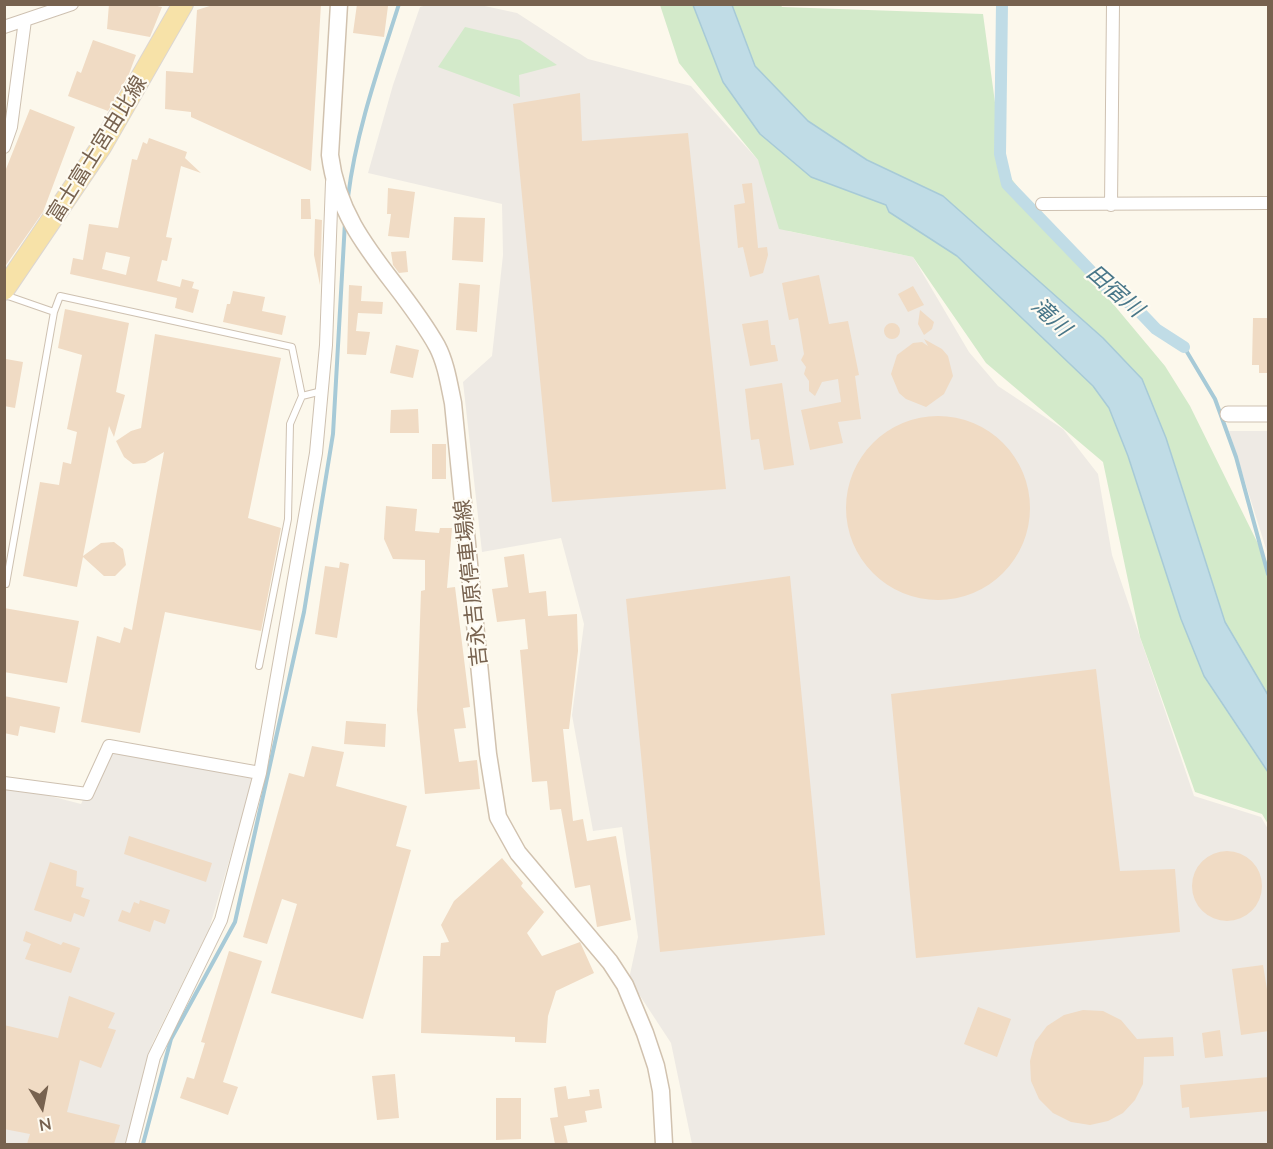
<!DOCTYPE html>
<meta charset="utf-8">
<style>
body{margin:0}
#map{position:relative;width:1273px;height:1149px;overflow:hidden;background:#fcf8ec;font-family:Lato,sans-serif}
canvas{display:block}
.frame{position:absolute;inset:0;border:6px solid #77624f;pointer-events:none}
.north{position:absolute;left:12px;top:1077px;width:60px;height:60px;-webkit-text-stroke:4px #fefbf2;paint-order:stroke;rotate:170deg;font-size:16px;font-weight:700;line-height:24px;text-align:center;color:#77624f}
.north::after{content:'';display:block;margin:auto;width:21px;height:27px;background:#77624f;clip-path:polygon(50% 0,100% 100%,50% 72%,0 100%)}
</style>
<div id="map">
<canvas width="1273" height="1149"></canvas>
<div class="frame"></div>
<div class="north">N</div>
</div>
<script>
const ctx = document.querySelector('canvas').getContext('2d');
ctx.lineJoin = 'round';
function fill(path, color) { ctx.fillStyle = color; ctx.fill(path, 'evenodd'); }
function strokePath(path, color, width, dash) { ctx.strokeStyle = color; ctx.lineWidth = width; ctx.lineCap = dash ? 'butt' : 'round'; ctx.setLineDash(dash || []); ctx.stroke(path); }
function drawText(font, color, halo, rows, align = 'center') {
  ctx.font = font + ' Lato,"Noto Sans JP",sans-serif'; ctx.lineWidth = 4.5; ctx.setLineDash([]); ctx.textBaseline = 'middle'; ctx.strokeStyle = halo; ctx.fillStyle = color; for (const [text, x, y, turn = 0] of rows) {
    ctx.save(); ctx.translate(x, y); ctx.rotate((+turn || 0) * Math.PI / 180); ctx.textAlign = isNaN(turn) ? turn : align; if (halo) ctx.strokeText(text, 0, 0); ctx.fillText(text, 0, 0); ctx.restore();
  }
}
const industrial = new Path2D(`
 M430 4 480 5 517 13 588 59 691 86 758 160 788 231 913 257 969 352 998 386 1063 429 1098 474 1112 555 1194 796 1261 817 1268 829V1144H692L671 1043 629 979 638 937 622 827 593 831 572 715 584 624 561 538 482 552 463 382 492 356 503 255 502 204 368 173 393 85 420 7Z
 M1229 431H1268V555Z
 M109 746 255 773 209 929 152 1044 126 1144H5L4 784 81 804Z`);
const green = new Path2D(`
 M780 4 782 7 983 14 1004 169 1043 220 1165 366 1190 406 1268 564V824L1262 814 1195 792 1140 637 1103 462 986 363 913 257 779 229 758 160 679 63 660 5Z
 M465 27 520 40 557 65 519 75 520 97 438 67Z`);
const water = new Path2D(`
 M693 5H732L755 66 808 121 867 160 943 196 1103 338 1142 379 1166 438 1225 622 1268 695V772L1204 676 1181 619 1128 456 1109 408 1093 386 957 256 889 212 886 205 811 177 760 134 723 82Z`);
const stream = new Path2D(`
 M348 197C356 131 379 67 399 4
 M1184 347 1215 399 1236 457 1268 574
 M143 1144 171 1039 235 922 304 612 333 434 345 222`);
const canal = new Path2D(`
 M1002 4 1000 154 1007 184 1108 289 1136 308 1156 329 1184 347`);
const building = new Path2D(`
 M109 4H148L162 7 150 37 107 29Z
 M216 4H321L311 171 191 117V112L165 109 166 71 193 73 197 10Z
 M357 4 388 6 384 37 353 33Z
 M93 40 136 55 129 74 108 111 68 96 77 71 81 73Z
 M580 93 582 141 688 133 726 489 552 502 513 104Z
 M30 109 75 127 43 212 4 268V174Z
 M149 138 187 152 185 158 201 173 181 166 166 237 172 238 167 261 162 260 157 281 180 287 182 279 194 282 192 288 199 290 193 313 175 308 177 298 70 274 73 258 83 260 89 224 118 228 132 159 137 160 143 142 147 144ZM106 252 130 257 126 275 102 269Z
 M752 183 758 248 767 247 768 255 763 273 750 277 743 247 738 248 734 205 745 203 742 184Z
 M388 188 415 192 409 238 388 236 391 214H387Z
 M301 199H310L311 219H301Z
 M454 217 485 218 483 262 452 260Z
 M315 219 322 220 320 285 314 255Z
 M406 251 408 272 399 273 393 265 391 252Z
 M819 275 829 324 848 321 859 375 855 376 861 419 838 422 843 443 810 450 801 410 841 402 838 379 822 382 815 396 809 391V381L804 374 806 367 801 360 804 354 798 318 789 320 782 283Z
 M459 283 480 285 477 332 456 330Z
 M349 285 362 286 361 301 383 302 382 314 358 313 356 331 370 332 366 355 347 354Z
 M913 286 924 305 908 312 898 294Z
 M233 291 265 297 262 311 286 316 282 335 223 322 227 304H230Z
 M65 309 129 323 116 392 125 395 114 437 109 426 83 556 101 543 114 542 123 549 126 565 115 576H104L83 557 77 587 23 576 40 482 59 485 63 462 71 464 77 432 67 429 82 355 58 348Z
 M920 310 934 322 932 329 924 335 918 324Z
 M1253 318H1269V373H1259V365H1252Z
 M768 320 771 345H775L778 361 750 366 742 324Z
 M884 331a8 8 0 1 1 16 0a8 8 0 1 1-16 0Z
 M155 334 281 358 248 518 281 528 261 631 165 612 140 733 81 722 97 636 120 643 124 627 132 630 164 452 145 463 133 464 124 457 116 441 131 431 141 428Z
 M924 339 942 349 948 356 953 376 944 394 926 407 906 399 899 393 891 374 897 355 913 343 922 342 928 346Z
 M396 345 419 350 413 378 390 373Z
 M6 359 23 362 15 408 4 406Z
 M782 383 794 465 764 470 759 439 751 440 745 389Z
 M418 409 419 433H390L391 410Z
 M846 508a92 92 0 1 1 184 0a92 92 0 1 1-184 0Z
 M432 444H446V479H432Z
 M386 506 417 509 415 531 439 533 440 528H452L447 588 455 587 470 707 463 708 466 728 454 729 459 762 477 760 480 789 425 794 417 710 421 591 425 590V560L393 559 384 539Z
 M524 554 529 593 546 591 548 616 577 614 578 651 569 729H563L573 821 583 819 587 841 616 836 631 920 597 927 590 885 575 888 561 809 550 810 547 781 532 782 520 650 528 649 525 619 497 622 492 589 508 587 504 557Z
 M340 562 349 564 337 638 315 634 325 566 339 568Z
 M790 576 825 935 660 952 626 599Z
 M4 608 79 621 67 683 4 672Z
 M1096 669 1120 871 1175 869 1180 932 916 958 891 694Z
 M4 696 60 707 55 733 20 726 18 736 4 733Z
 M346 721 386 724 385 747 344 744Z
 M312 746 344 752 336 786 407 806 396 846 411 850 363 1019 271 993 297 904 282 899 267 944 243 937 289 773 304 777Z
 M129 836 212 863 206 882 124 854Z
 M1192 886a35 35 0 1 1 70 0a35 35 0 1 1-70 0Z
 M502 858 523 883 521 886 544 912 527 933 542 956 580 942 594 973 556 991 548 1016 546 1043 515 1042V1037L421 1033 423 956H440L441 943 449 942 441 925 454 901Z
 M50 862 77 871 76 886 84 888 81 897 90 900 84 917 74 913 71 922 34 910Z
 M140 900 170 910 165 924 154 920 150 932 118 921 122 910 130 913 134 902 139 904Z
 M26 931 61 945 63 942 80 948 71 973 25 959 31 944 23 941Z
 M229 951 262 961 223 1082 238 1087 228 1115 180 1098 187 1077 194 1079 205 1043 201 1042Z
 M1263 965 1269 1001V1031L1241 1035 1232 969Z
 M69 996 115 1013 108 1028 116 1030 101 1068 80 1060 67 1112 120 1125 114 1144H27L30 1134 4 1129V1025L58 1038Z
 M978 1007 1011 1019 997 1057 964 1044Z
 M1083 1010 1103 1011 1121 1020 1137 1039 1173 1037 1174 1056 1144 1057 1143 1084 1135 1100 1123 1113 1108 1121 1090 1125 1071 1122 1053 1113 1039 1099 1031 1081 1030 1061 1035 1042 1047 1026 1064 1015Z
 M1220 1030 1223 1056 1205 1058 1202 1033Z
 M395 1074 399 1118 377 1120 372 1076Z
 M1269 1077V1111L1190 1118 1189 1107 1182 1108 1180 1085Z
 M566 1086 568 1099 590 1096 589 1090 599 1089 602 1108 585 1111 587 1122 564 1126 568 1144H555L550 1118 558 1117 554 1088Z
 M496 1098H521V1139L496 1140Z`);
const service = new Path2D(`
 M5 295 54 312 60 296 292 347 302 396 322 391
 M6 584 54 312
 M259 666 288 519 290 424 302 396`);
const minor = new Path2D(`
 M4 27 72 4
 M4 147 11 127 25 20
 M1042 204 1268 203
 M1111 205 1113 4
 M4 783 87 794 109 746 260 773
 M132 1144 154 1057 221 920 260 773 316 453 326 345 332 182`);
const tertiary = new Path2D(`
 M1228 414H1268`);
const secondary = new Path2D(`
 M339 4 330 155C340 237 399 278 437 346 446 363 449 384 453 403L488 754 498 817 518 853 610 962 625 985 645 1033 656 1066 661 1091 664 1144`);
const primary = new Path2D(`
 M4 290 101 147 183 4`);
const streetNames = [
 ["富士富士宮由比線",97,149,-58],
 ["吉永吉原停車場線",471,583,-96]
];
const waterNames = [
 ["田宿川",1115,291,41],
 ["滝川",1051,317,43]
];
fill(industrial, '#eeeae4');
fill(green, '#d3eaca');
fill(water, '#c0dce6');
strokePath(water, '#a7cad7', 1.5);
strokePath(stream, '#a7cad7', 4);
strokePath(canal, '#c0dce6', 12);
fill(building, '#f0dbc4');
strokePath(service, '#cec1b1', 8);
strokePath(minor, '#cec1b1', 14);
strokePath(tertiary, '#cec1b1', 17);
strokePath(secondary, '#d1c2af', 19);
strokePath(primary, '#dcd6d1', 22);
strokePath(service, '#fff', 6);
strokePath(minor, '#fff', 12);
strokePath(tertiary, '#fff', 15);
strokePath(secondary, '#fff', 16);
strokePath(primary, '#f7e2a8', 20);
drawText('21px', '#77624f', '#fefbf2', streetNames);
drawText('italic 22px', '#497789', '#fefbf2', waterNames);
</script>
